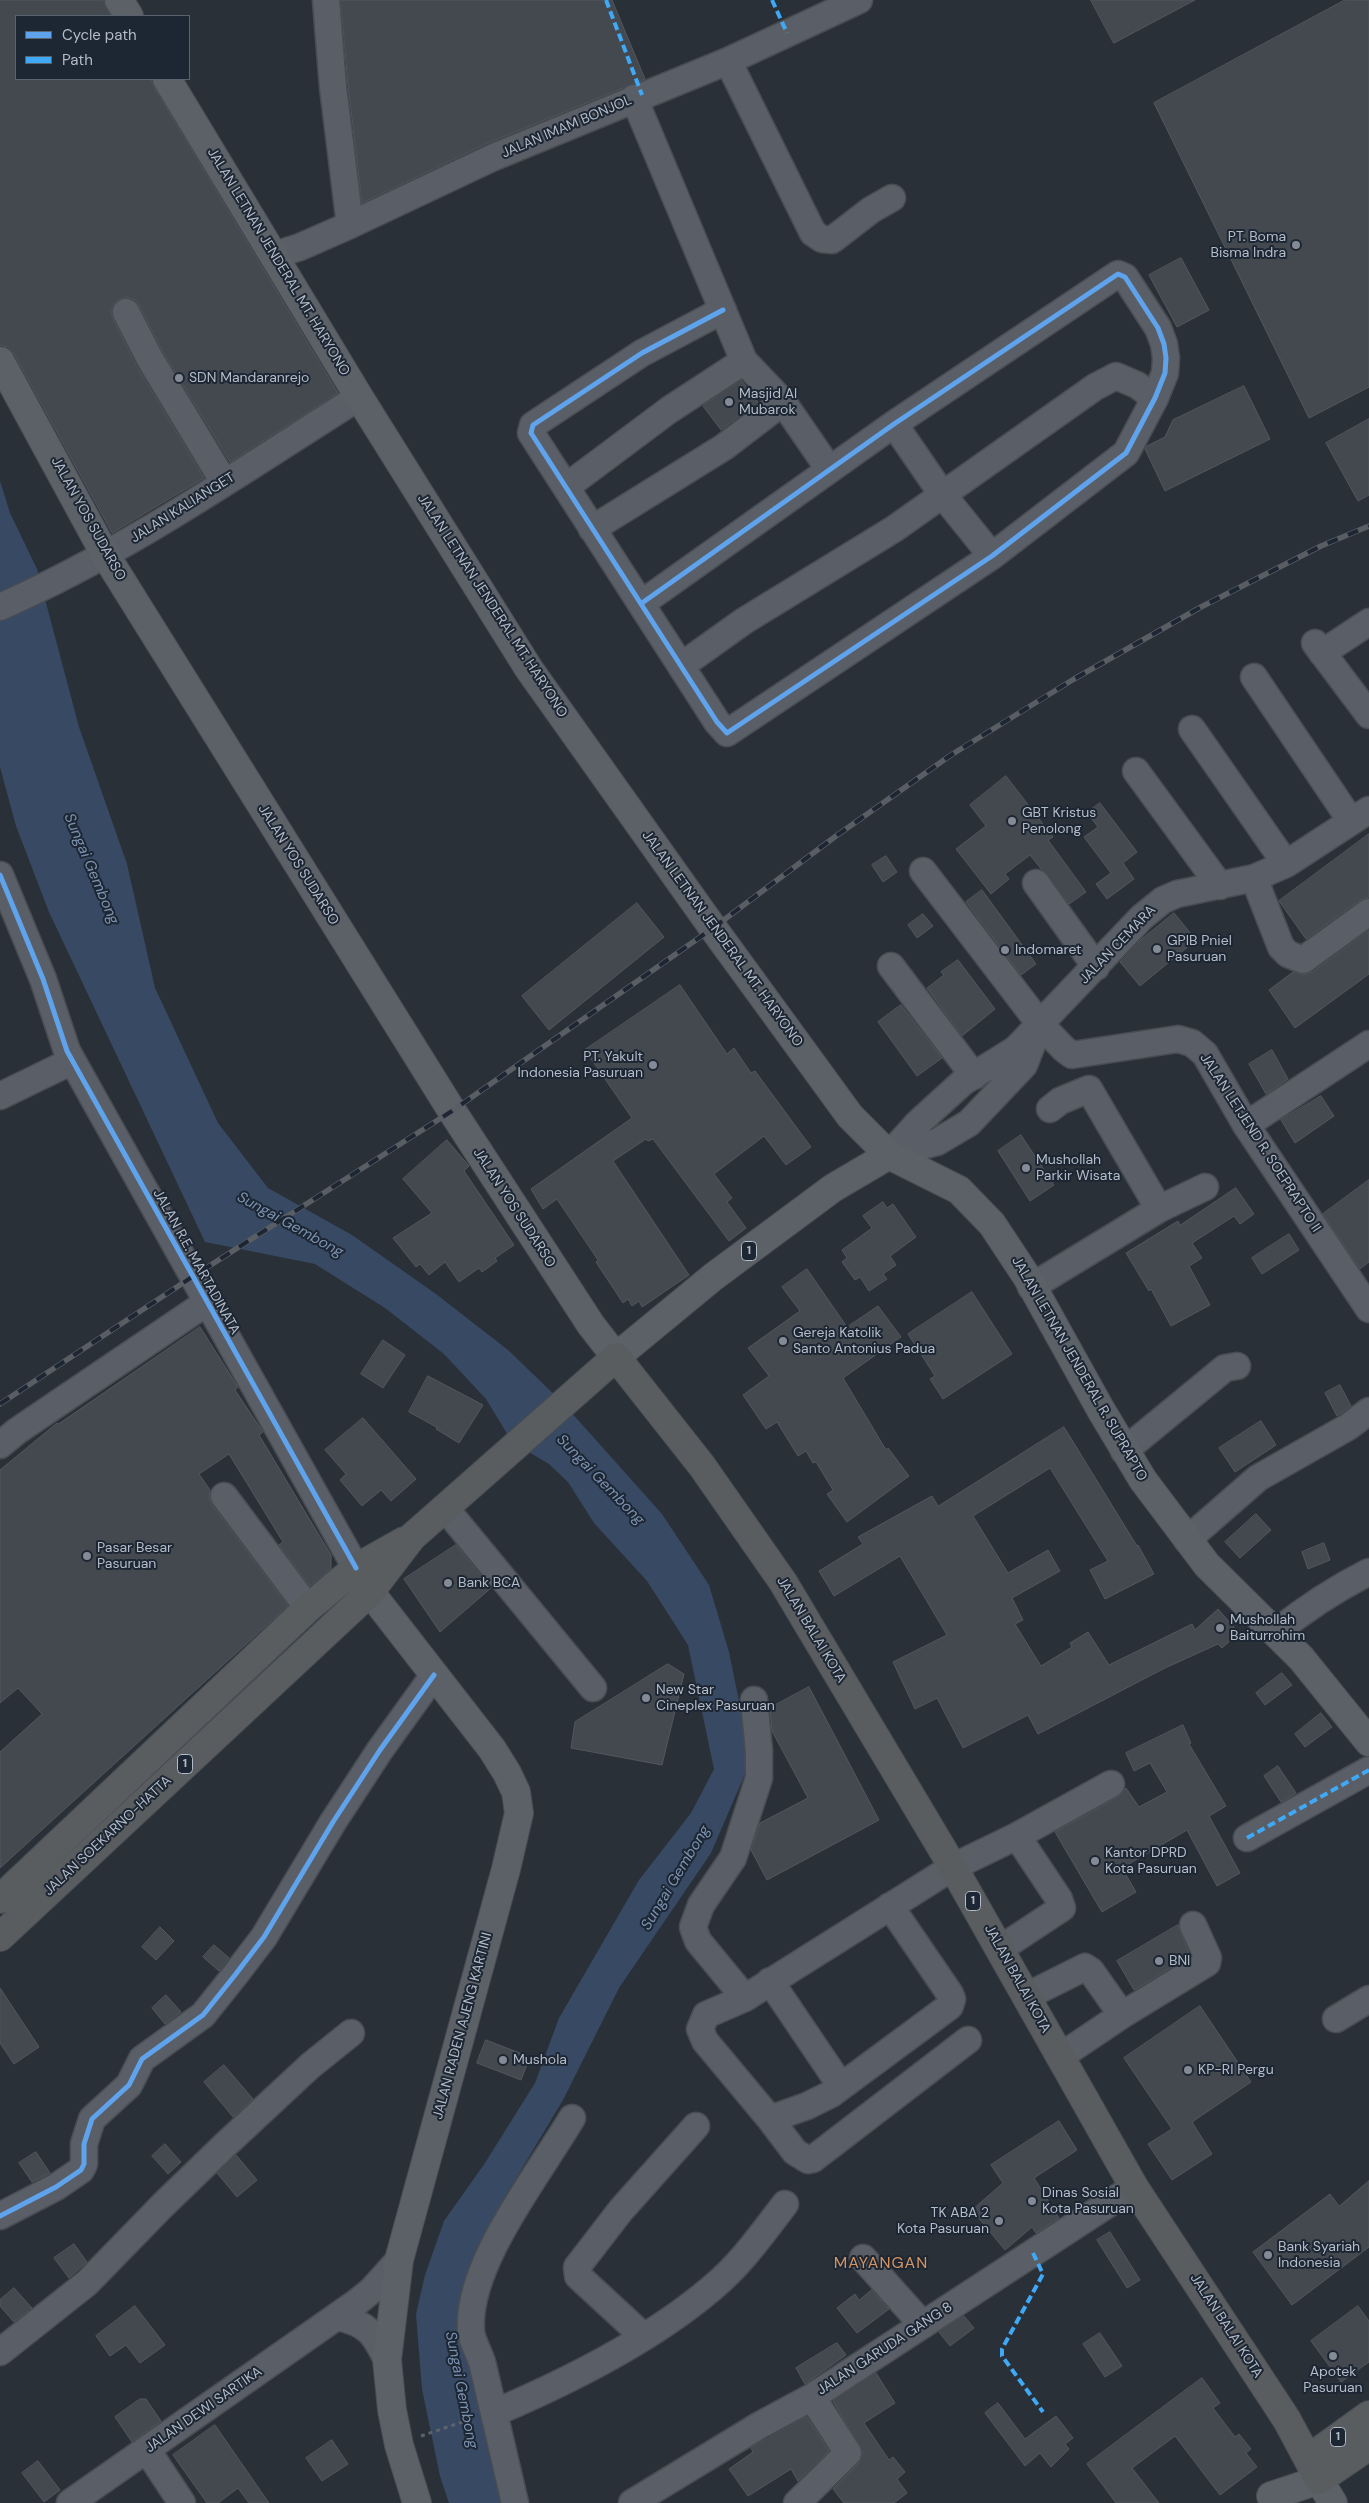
<!DOCTYPE html>
<style>
body{margin:0}
#map{position:relative;width:1369px;height:2503px;overflow:hidden;background:#2a3038;font-family:"DM Sans",sans-serif}
canvas{display:block}
.legend{position:absolute;left:15px;top:15px;width:175px;height:65px;box-sizing:border-box;background:#1d2633;border:1px solid #59626f;margin:0;padding:6px 9px;list-style:none;font-size:15px;color:#b4bcc9}
.legend li{display:flex;align-items:center;gap:10px;height:25px}
.legend b{width:25px;border:1px solid #59626f}
</style>
<div id="map">
<canvas width="1369" height="2503"></canvas>
<ul class="legend">
<li><b style="height:6px;background:#60a3ed"></b>Cycle path</li>
<li><b style="height:6px;background:#3fa9f5"></b>Path</li>
</ul>
</div>
<script>
const ctx = document.querySelector('canvas').getContext('2d');
ctx.lineJoin = 'round';
function fill(path, color) { ctx.fillStyle = color; ctx.fill(path, 'evenodd'); }
function strokePath(path, color, width, dash) { ctx.strokeStyle = color; ctx.lineWidth = width; ctx.lineCap = dash ? 'butt' : 'round'; ctx.setLineDash(dash || []); ctx.stroke(path); }
function drawText(font, color, halo, rows, align = 'center') {
  ctx.font = font + ' "DM Sans",sans-serif'; ctx.lineWidth = 4; ctx.setLineDash([]); ctx.textBaseline = 'middle'; ctx.strokeStyle = halo; ctx.fillStyle = color; for (const [text, x, y, turn = 0] of rows) {
    ctx.save(); ctx.translate(x, y); ctx.rotate((+turn || 0) * Math.PI / 180); ctx.textAlign = isNaN(turn) ? turn : align; if (halo) ctx.strokeText(text, 0, 0); ctx.fillText(text, 0, 0); ctx.restore();
  }
}
const water = new Path2D(`
 M0 481 10 513 37 569 79 727 127 864 155 988 218 1123 268 1188 352 1235 436 1294 508 1350 561 1401 662 1514 709 1585 729 1652 751 1760 711 1853 619 1988 563 2100 502 2202 468 2283 508 2503H449L440 2476 422 2389 416 2314 425 2275 444 2221 485 2163 535 2083 559 2018 639 1880 691 1813 714 1769 688 1645 647 1581 594 1523 568 1482 549 1464 512 1442 486 1399 444 1354 385 1308 315 1264 205 1242 49 912 16 826 0 767Z`);
const building = new Path2D(`
 M0 0H103L111 16H16V79H151L154 87 338 393 230 462 163 352 139 305 135 300 127 297 119 299 114 303 111 311 113 319 137 367 204 478 112 533 14 354 8 347 0 345Z
 M341 0H612L645 79 488 143 362 203 348 85Z
 M1091 0H1195L1114 43Z
 M1345 0H1369V387L1309 418 1154 103Z
 M1181 258 1209 310 1177 327 1149 275Z
 M742 381 758 402 721 430 703 406Z
 M1244 386 1270 439 1165 491 1145 449 1147 446 1165 437 1173 420Z
 M1369 419V495L1358 501 1326 443Z
 M1006 776 1053 837 1048 840 1086 892 1069 904 1030 855 1005 874 1009 879 991 894 956 849 986 826 970 805Z
 M1100 803 1137 852 1123 863 1134 879 1107 899 1096 884 1111 873 1084 837 1098 827 1087 813Z
 M1369 834V897L1360 900 1306 939 1279 901Z
 M886 856 897 872 883 882 872 865Z
 M982 890 1036 964 1021 975 966 902Z
 M637 903 664 937 549 1030 522 996Z
 M1174 913 1196 940 1140 986 1120 962 1142 939Z
 M923 914 933 926 917 938 908 925Z
 M1369 931V974L1295 1028 1269 990 1293 972 1304 975 1312 972Z
 M958 960 995 1009 962 1036 927 988 944 975 941 972Z
 M680 985 727 1054 734 1048 751 1073 755 1071 811 1147 786 1165 764 1136 714 1174 732 1198 727 1202 746 1228 729 1241 653 1139 648 1141 646 1139 613 1161 689 1275 642 1307 639 1301 632 1306 628 1299 623 1303 596 1262 598 1260 557 1199 543 1209 531 1189 632 1118 585 1050Z
 M901 1005 942 1058 917 1076 878 1022Z
 M1272 1050 1288 1079 1266 1094 1249 1064Z
 M1321 1096 1334 1116 1295 1143 1281 1120Z
 M1021 1135 1054 1185 1030 1201 998 1151Z
 M447 1140 469 1166 464 1171 514 1245 495 1258 497 1261 482 1272 479 1268 459 1282 445 1262 429 1275 420 1264 416 1267 393 1238 432 1213 403 1179Z
 M1369 1180V1262L1360 1269 1323 1214Z
 M1236 1188 1254 1214 1240 1224 1234 1216 1192 1243 1202 1258 1189 1266 1210 1305 1171 1326 1151 1289 1149 1291 1126 1253 1178 1221 1180 1225Z
 M883 1202 887 1208 893 1204 916 1237 890 1256 896 1265 883 1274 887 1279 869 1291 860 1277 855 1280 842 1262 847 1258 842 1250 872 1228 863 1216Z
 M1289 1234 1299 1250 1262 1274 1252 1258Z
 M807 1269 847 1327 878 1306 901 1337 843 1378 886 1450 888 1448 909 1476 847 1522 827 1494 833 1490 816 1462 813 1463 806 1451 798 1456 777 1422 766 1429 743 1395 769 1376 748 1348 800 1311 782 1287Z
 M972 1292 1012 1354 943 1399 930 1379 935 1376 908 1334Z
 M200 1327 238 1387 235 1390 263 1432 259 1435 331 1555V1569L310 1586 279 1545 283 1542 229 1454 199 1474 210 1490 209 1497 212 1505 288 1606 0 1868V1752L42 1714 18 1688 0 1703V1470L57 1423 58 1424Z
 M383 1340 405 1355 383 1388 361 1374Z
 M428 1376 483 1405 459 1443 436 1429 438 1428 409 1412Z
 M1340 1385 1351 1406 1337 1416 1325 1393Z
 M363 1418 416 1479 391 1501 381 1490 362 1506 340 1480 346 1474 325 1450Z
 M1261 1421 1276 1445 1235 1472 1219 1448Z
 M1064 1427 1137 1546 1138 1545 1154 1574 1105 1599 1090 1570 1108 1561 1050 1468 973 1516 1008 1573 1048 1550 1060 1571 1012 1598 1023 1620 1015 1624 1041 1666 1072 1647 1070 1643 1088 1632 1109 1665 1192 1624 1195 1630 1218 1609 1239 1633 1222 1648 1218 1644 1165 1668 1038 1734 1028 1715 963 1748 937 1698 915 1709 893 1662 947 1635 900 1556 834 1596 819 1571 863 1544 858 1537 932 1496 938 1506Z
 M1256 1514 1271 1530 1240 1558 1225 1542Z
 M1324 1543 1330 1560 1308 1569 1302 1552Z
 M456 1545 491 1588 440 1632 404 1579Z
 M668 1664 684 1674 662 1765 571 1748 575 1722Z
 M1282 1673 1292 1685 1265 1705 1256 1693Z
 M809 1687 879 1820 767 1880 751 1850 760 1823 808 1798 772 1731 770 1708Z
 M1321 1713 1332 1727 1305 1747 1295 1734Z
 M1183 1725 1191 1743 1189 1744 1226 1806 1209 1816 1240 1873 1217 1886 1187 1830 1122 1868 1136 1892 1102 1912 1055 1832 1118 1797 1126 1788 1139 1807 1167 1792 1150 1763 1134 1771 1126 1753Z
 M1278 1766 1296 1793 1281 1802 1264 1776Z
 M1178 1925 1190 1956 1134 1990 1117 1961Z
 M160 1927 174 1941 156 1960 142 1947Z
 M214 1945 229 1958 219 1971 203 1957Z
 M0 1988 39 2047 14 2064 0 2043Z
 M166 1995 181 2012 165 2024 152 2008Z
 M1200 2006 1251 2082 1192 2122 1212 2154 1172 2180 1148 2144 1172 2129 1124 2058Z
 M486 2040 530 2057 521 2080 477 2063Z
 M224 2065 253 2099 233 2117 204 2082Z
 M1059 2121 1077 2150 1034 2178 1059 2218 1036 2233 1032 2227 1005 2250 972 2210 1003 2183 991 2165Z
 M165 2144 181 2162 168 2174 152 2156Z
 M36 2152 50 2173 32 2182 19 2163Z
 M236 2155 257 2180 237 2197 217 2173Z
 M1369 2181V2247L1292 2305 1253 2252 1330 2194 1339 2206Z
 M1110 2232 1140 2280 1127 2288 1097 2240Z
 M74 2244 87 2262 69 2278 54 2258Z
 M14 2288 32 2308 14 2322 0 2306V2300Z
 M872 2290 889 2309 857 2333 837 2308 855 2294 859 2300Z
 M135 2306 165 2345 140 2363 126 2345 110 2356 96 2336Z
 M1358 2306 1369 2321V2362L1341 2382 1311 2341Z
 M964 2316 974 2328 950 2346 939 2332Z
 M1100 2333 1122 2366 1105 2377 1083 2344Z
 M837 2343 846 2355 805 2384 796 2368Z
 M876 2373 895 2403 864 2423 889 2460 893 2457 905 2472 897 2479 907 2493 894 2503H844L833 2489 859 2463 863 2452 833 2401Z
 M1202 2378 1220 2403 1213 2408 1235 2437 1239 2434 1251 2449 1246 2453 1257 2467 1220 2495 1175 2436 1132 2468 1159 2503H1116L1087 2464Z
 M140 2399H146L161 2421 132 2442 115 2417Z
 M998 2403 1025 2439 1056 2416 1073 2438 1065 2444 1069 2449 1051 2467 1040 2453 1025 2466 985 2413Z
 M807 2417 829 2451 798 2481 791 2469 748 2496 729 2469 753 2452 751 2448Z
 M215 2425 269 2503H249L238 2488 218 2503H207L173 2455Z
 M332 2440 348 2464 322 2481 306 2458Z
 M38 2461 60 2490 44 2502 22 2473Z`);
const path = new Path2D(`
 M421 2436 474 2418`);
const minor = new Path2D(`
 M326 0 333 87 350 225
 M728 61 813 233 822 239 832 240 871 210 892 198
 M275 255 300 247 350 225 494 157 728 61 859 0
 M126 312 150 359 224 482
 M783 402 829 469
 M894 424 942 494 992 556
 M566 487 669 410 744 361
 M592 529 724 447 783 402 744 361 634 98
 M642 603 894 424 1118 274 1125 277 1158 328 1164 344 1166 358 1165 373 1155 398 1126 453 992 556 727 733 717 722 531 433 533 425 642 353 723 310
 M0 607C127 551 242 471 359 397
 M1315 643 1369 715
 M1322 653 1369 622
 M681 666 744 621 894 529 1095 387 1116 376 1137 385 1155 398
 M1254 677 1351 821
 M1192 729 1286 864
 M1136 771 1220 886
 M923 871 1040 1024 1064 1049 1072 1055 1178 1039 1192 1043 1205 1054 1246 1125 1369 1309
 M0 875 43 979 67 1051 356 1568
 M1254 878 1281 947 1288 954 1303 960 1369 912
 M1036 883 1096 967
 M891 966 974 1076
 M0 1096 72 1061
 M1050 1109 1060 1101 1089 1089 1159 1209
 M1246 1125 1369 1044
 M889 1155 918 1123 963 1082 1016 1049 1142 917 1163 900 1177 894 1254 878 1286 864 1369 810
 M889 1155 937 1142 969 1123 1024 1065 1036 1034
 M1031 1287 1159 1209 1205 1187
 M0 1445 17 1431 206 1303
 M1124 1451 1225 1368 1237 1366
 M224 1496 308 1608
 M445 1508 593 1688
 M1187 1540 1258 1478 1348 1427 1369 1411
 M1275 1633C1305 1609 1335 1589 1369 1572
 M1247 1838 1369 1770
 M1000 1949 1062 1908 1059 1899 1017 1836
 M770 1981 841 2086
 M1027 1996 1085 1967 1091 1971 1122 2015 1061 2056
 M745 1998 698 1941 693 1927 701 1905 733 1858 759 1778V1751L754 1700
 M1122 2015 1207 1963 1208 1958 1193 1925
 M1336 2019 1369 1999
 M968 2040 813 2159 808 2160 795 2152 770 2119 705 2041 700 2029 706 2015 745 1998 953 1867 1017 1836 1111 1784
 M770 2119 807 2106 831 2094 950 2006 952 1999 950 1994 890 1906
 M0 2216 56 2187 81 2170 84 2164V2144L92 2119 129 2085 142 2059 203 2015 235 1975 264 1937 333 1822 380 1750 434 1675
 M863 2258 923 2325
 M338 2317C368 2324 374 2333 387 2360
 M643 2336 578 2276 577 2267 621 2210 696 2126
 M0 2352 87 2283 163 2205 224 2146 310 2066 351 2033
 M494 2413C567 2382 651 2340 712 2288 741 2264 762 2234 785 2204
 M147 2450 182 2503
 M70 2503 356 2303 372 2290 399 2260
 M515 2503C504 2457 494 2412 483 2366 481 2355 472 2343 471 2331 466 2265 539 2174 572 2118
 M632 2503 760 2425 812 2397 1134 2187
 M797 2503 848 2453 812 2397`);
const major = new Path2D(`
 M119 0 129 16
 M167 79 359 397 529 669 713 928 850 1116 889 1155 959 1190 992 1224 1027 1277 1101 1410 1143 1480 1207 1565 1301 1658 1369 1742
 M0 361 106 556 452 1111 591 1325 616 1357 713 1277 833 1188 889 1155
 M358 1572 370 1592 492 1749 507 1773 516 1792 519 1813 506 1869 399 2260 387 2360 392 2410 399 2445 417 2503
 M1271 2496 1319 2480 1333 2503`);
const highway = new Path2D(`
 M0 1899 308 1608 356 1568 404 1541
 M0 1937 370 1592 412 1537 616 1357 702 1466 783 1582 953 1867 1134 2187 1287 2420 1319 2480 1369 2446
 M1308 2459 1369 2415`);
const rail = new Path2D(`
 M0 1404 192 1277 452 1111 713 928 836 836 951 755 1074 679 1201 607 1321 546 1369 526`);
const quiet = new Path2D(`
 M606 0 642 95
 M772 0 787 33
 M1247 1838 1369 1770
 M1033 2253 1043 2274 1002 2349V2356L1043 2412`);
const cycleway = new Path2D(`
 M642 603 894 424 1118 274 1125 277 1158 328 1164 344 1166 358 1165 373 1155 398 1126 453 992 556 727 733 717 722 531 433 533 425 642 353 723 310
 M0 875 43 979 67 1051 356 1568
 M0 2216 56 2187 81 2170 84 2164V2144L92 2119 129 2085 142 2059 203 2015 235 1975 264 1937 333 1822 380 1750 434 1675`);
const markers = [
 [1296,245,5,"#848b96"],
 [179,378,5,"#848b96"],
 [729,402,5,"#848b96"],
 [1012,821,5,"#848b96"],
 [1157,949,5,"#848b96"],
 [1005,950,5,"#848b96"],
 [653,1065,5,"#848b96"],
 [1026,1168,5,"#848b96"],
 [783,1341,5,"#848b96"],
 [87,1556,5,"#848b96"],
 [448,1583,5,"#848b96"],
 [1220,1628,5,"#848b96"],
 [646,1698,5,"#848b96"],
 [1095,1861,5,"#848b96"],
 [1159,1961,5,"#848b96"],
 [503,2060,5,"#848b96"],
 [1188,2070,5,"#848b96"],
 [1032,2201,5,"#848b96"],
 [999,2221,5,"#848b96"],
 [1268,2255,5,"#848b96"],
 [1333,2356,5,"#848b96"]
];
const shields = [
 [749,1251,15],
 [185,1764,15],
 [973,1901,15],
 [1338,2437,15]
];
const shieldNames = [
 ["1",749,1251],
 ["1",185,1764],
 ["1",973,1901],
 ["1",1338,2437]
];
const streetNames = [
 ["JALAN IMAM BONJOL",567,127,-23],
 ["JALAN LETNAN JENDERAL MT. HARYONO",278,262,59],
 ["JALAN KALIANGET",183,508,-32],
 ["JALAN YOS SUDARSO",88,519,61],
 ["JALAN LETNAN JENDERAL MT. HARYONO",492,606,57],
 ["JALAN YOS SUDARSO",298,865,58],
 ["JALAN LETNAN JENDERAL MT. HARYONO",722,939,54],
 ["JALAN CEMARA",1118,945,-46],
 ["JALAN LETJEND R. SOEPRAPTO II",1260,1143,57],
 ["JALAN YOS SUDARSO",514,1208,57],
 ["JALAN R.E. MARTADINATA",196,1262,61],
 ["JALAN LETNAN JENDERAL R. SUPRAPTO",1079,1369,60],
 ["JALAN BALAI KOTA",811,1630,59],
 ["JALAN SOEKARNO-HATTA",108,1836,-43],
 ["JALAN BALAI KOTA",1017,1979,61],
 ["JALAN RADEN AJENG KARTINI",463,2026,-75],
 ["JALAN BALAI KOTA",1226,2326,57],
 ["JALAN GARUDA GANG 8",885,2349,-33],
 ["JALAN DEWI SARTIKA",204,2410,-35]
];
const poiNames = [
 ["PT. Boma",1286,237,"right"],
 ["Bisma Indra",1286,253,"right"],
 ["SDN Mandaranrejo",189,378],
 ["Masjid Al",739,394],
 ["Mubarok",739,410],
 ["GBT Kristus",1022,813],
 ["Penolong",1022,829],
 ["GPIB Pniel",1167,941],
 ["Pasuruan",1167,957],
 ["Indomaret",1015,950],
 ["PT. Yakult",643,1057,"right"],
 ["Indonesia Pasuruan",643,1073,"right"],
 ["Mushollah",1036,1160],
 ["Parkir Wisata",1036,1176],
 ["Gereja Katolik",793,1333],
 ["Santo Antonius Padua",793,1349],
 ["Pasar Besar",97,1548],
 ["Pasuruan",97,1564],
 ["Bank BCA",458,1583],
 ["Mushollah",1230,1620],
 ["Baiturrohim",1230,1636],
 ["New Star",656,1690],
 ["Cineplex Pasuruan",656,1706],
 ["Kantor DPRD",1105,1853],
 ["Kota Pasuruan",1105,1869],
 ["BNI",1169,1961],
 ["Mushola",513,2060],
 ["KP-RI Pergu",1198,2070],
 ["Dinas Sosial",1042,2193],
 ["Kota Pasuruan",1042,2209],
 ["TK ABA 2",989,2213,"right"],
 ["Kota Pasuruan",989,2229,"right"],
 ["Bank Syariah",1278,2247],
 ["Indonesia",1278,2263],
 ["Apotek",1333,2372,"center"],
 ["Pasuruan",1333,2388,"center"]
];
const waterNames = [
 ["Sungai Gembong",91,869,67],
 ["Sungai Gembong",290,1225,29],
 ["Sungai Gembong",600,1480,46],
 ["Sungai Gembong",676,1878,-59],
 ["Sungai Gembong",461,2390,79]
];
const quarterNames = [
 ["MAYANGAN",881,2264]
];
fill(water, '#384963');
fill(building, '#444950');
strokePath(building, '#52575f', 1);
strokePath(minor, '#484c53', 29);
strokePath(major, '#484c55', 30);
strokePath(highway, '#474c53', 30);
strokePath(path, '#5d636a', 3, [4, 4]);
strokePath(minor, '#5a5e66', 26);
strokePath(major, '#5c6168', 28);
strokePath(highway, '#5a5d60', 28);
strokePath(rail, '#595d64', 5.5);
strokePath(rail, '#1d2633', 4, [11]);
strokePath(quiet, '#3fa9f5', 4, [8, 4]);
strokePath(cycleway, '#60a3ed', 5);
for (const [x, y, r, color] of markers) { const dot = new Path2D(); dot.arc(x, y, r, 0, 2 * Math.PI); ctx.fillStyle = color; ctx.fill(dot); strokePath(dot, '#1d2633', 2); }
for (const [x, y, w] of shields) { const box = new Path2D(); box.roundRect(x - w / 2, y - 9.5, w, 19, 4); ctx.fillStyle = '#1d2633'; ctx.fill(box); strokePath(box, '#b4bcc9', 1); }
drawText('bold 12px', '#b4bcc9', null, shieldNames);
drawText('14px', '#b4bcc9', '#1d2633', streetNames);
drawText('14px', '#b4bcc9', '#1d2633', poiNames, 'left');
drawText('italic 15px', '#7c92b1', '#1d2633', waterNames);
ctx.letterSpacing = '1px';
drawText('16px', '#d59563', '#1d2633', quarterNames);
ctx.letterSpacing = '0px';
</script>
